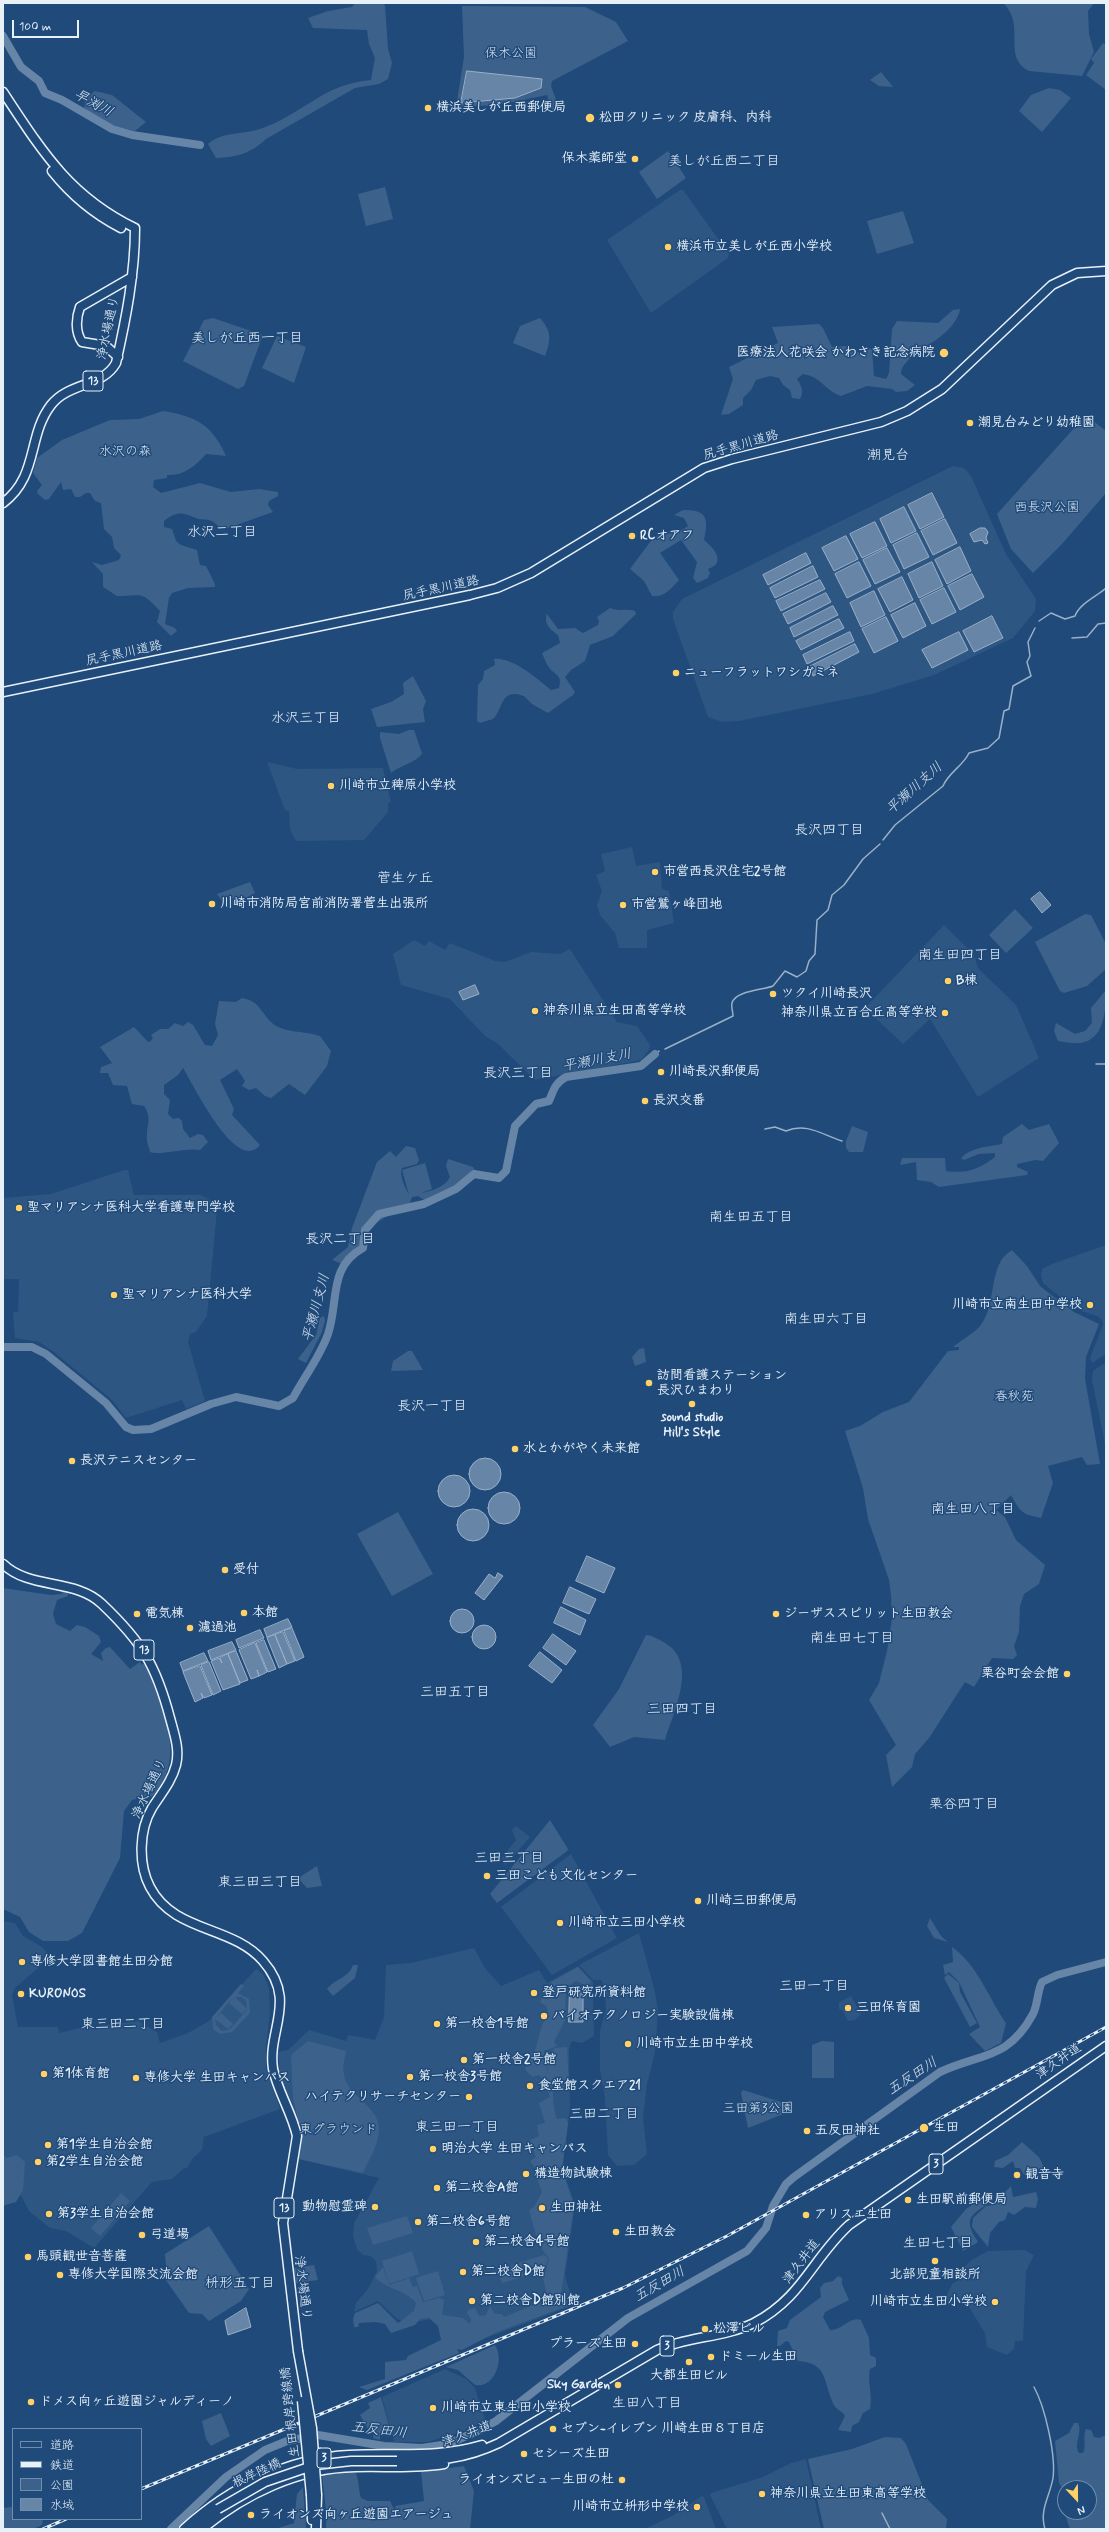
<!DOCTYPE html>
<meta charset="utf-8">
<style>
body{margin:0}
#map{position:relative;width:1109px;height:2532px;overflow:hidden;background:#1f4a7a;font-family:Mynerve,"Klee One",sans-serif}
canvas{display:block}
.frame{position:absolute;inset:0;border:4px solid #e8f1f8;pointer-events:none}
.legend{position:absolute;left:12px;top:2428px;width:130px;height:92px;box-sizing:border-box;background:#1f4a7a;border:1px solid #6f8dac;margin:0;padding:5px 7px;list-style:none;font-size:12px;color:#e8f1f8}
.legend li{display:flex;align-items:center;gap:8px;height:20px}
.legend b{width:20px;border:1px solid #6f8dac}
.north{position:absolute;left:1057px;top:2480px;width:40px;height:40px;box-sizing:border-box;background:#1f4a7a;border:1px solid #6f8dac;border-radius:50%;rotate:158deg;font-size:11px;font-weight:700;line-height:16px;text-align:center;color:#e8f1f8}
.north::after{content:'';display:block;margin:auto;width:14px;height:18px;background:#ffd166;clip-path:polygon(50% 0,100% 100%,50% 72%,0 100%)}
.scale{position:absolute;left:12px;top:20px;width:67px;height:18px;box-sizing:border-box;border:2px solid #e8f1f8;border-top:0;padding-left:5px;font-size:12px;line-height:14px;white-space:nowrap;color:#e8f1f8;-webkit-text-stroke:3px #1f4a7a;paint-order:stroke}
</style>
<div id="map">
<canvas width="1109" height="2532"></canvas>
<div class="frame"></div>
<ul class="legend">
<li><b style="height:5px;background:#1f4a7a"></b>道路</li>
<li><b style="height:5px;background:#e8f1f8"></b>鉄道</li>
<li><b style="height:11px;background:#3c628c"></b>公園</li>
<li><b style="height:11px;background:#6685a7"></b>水域</li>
</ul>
<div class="north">N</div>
<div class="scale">100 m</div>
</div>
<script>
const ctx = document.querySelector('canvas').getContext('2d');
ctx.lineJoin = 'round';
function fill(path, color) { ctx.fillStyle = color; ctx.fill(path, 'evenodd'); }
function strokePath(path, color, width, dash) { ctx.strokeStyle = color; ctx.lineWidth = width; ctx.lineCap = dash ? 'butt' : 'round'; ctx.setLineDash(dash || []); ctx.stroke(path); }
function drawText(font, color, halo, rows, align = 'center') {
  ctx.font = font + ' Mynerve,"Klee One",sans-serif'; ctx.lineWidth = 3; ctx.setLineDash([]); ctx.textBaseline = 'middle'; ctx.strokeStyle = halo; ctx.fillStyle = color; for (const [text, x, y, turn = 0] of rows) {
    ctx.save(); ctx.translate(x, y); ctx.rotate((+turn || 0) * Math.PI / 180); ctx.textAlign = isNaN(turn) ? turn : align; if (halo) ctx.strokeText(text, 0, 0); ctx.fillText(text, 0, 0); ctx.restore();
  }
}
const built = new Path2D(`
 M680 190H683L729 254 728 258 651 313 607 240Z
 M953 466 964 468 971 476 1006 554 1036 599 1035 611 1013 638 934 675 872 694 739 721 722 722 708 717 673 619V612L682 599Z
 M267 762 297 769 383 768 391 802 388 803V812L364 840 296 841 290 829 289 811 285 810Z
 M632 847 636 866 660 862 662 889 669 891 674 923 647 930V948H619L615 933 600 915 597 905 602 891 596 875 605 871 601 854Z
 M944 925 974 955 978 968 1016 1005 1039 1058 978 1097 930 1019 903 1044 865 1008Z
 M414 940 425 946 429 941 445 950 450 943 495 961 505 962 531 952 560 954 570 949 617 1022 637 1026 650 1045 649 1050 641 1060 535 1080 498 1044 485 1036 450 999 401 985 393 954Z
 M124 1170H128L134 1195H200L211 1200 217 1210 207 1316 196 1332 190 1334 188 1342 205 1401 186 1409 182 1400 126 1418 112 1400 54 1352 39 1342 15 1338 13 1312H18L19 1279H3V1198L51 1194Z
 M1106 1245V1354L1092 1363 1090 1358 1103 1325V1322L1099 1317 1082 1311 1064 1300 1043 1283 1041 1275 1042 1269 1052 1264Z
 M1106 1362V1449L1092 1380 1093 1371Z
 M516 1826 530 1837 506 1865 501 1859 516 1840 512 1830Z
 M571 1854 617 1938 552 1975 501 1907Z
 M3 1921 15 1923 23 1936 42 1947 51 1957 15 1988 12 1995 18 2027H58L59 2033 80 2028 138 2021 157 2032 160 2043 188 2033 209 2021 256 1969 263 1974 269 1988 270 2013 266 2047V2068L280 2109 204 2137 202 2150 193 2158 187 2168H184L172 2179 152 2182 94 2248 66 2231 50 2228 29 2211 3 2160Z
 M639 1933 655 1992 658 2011 655 2052 647 2084 643 2118 647 2154 634 2165 617 2166 608 2155 605 2099 600 2070V2031L606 2009 604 1985 601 1980H593L579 1965Z
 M474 1948 485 1968 501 1986 539 1970 547 1983 578 1966 593 1982 594 2036 582 2043 572 2041 569 2048 570 2109 566 2141 568 2145 564 2153 563 2170 575 2205 565 2276 574 2305 459 2348 431 2319 410 2323 397 2319 378 2301 354 2312 356 2303 368 2289 377 2271 376 2261 371 2256 363 2255 357 2249 353 2236 354 2223 379 2178 298 2159 300 2138 280 2077 278 2052 288 2050 309 2030 346 2041 348 2035 375 2040 384 2017 386 1965 411 1963Z
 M851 1996 861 2014 855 2020 848 2021 843 2011 839 2009V2002Z
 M1025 2250 1034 2255 1026 2271 1023 2341H1015L1014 2349 1007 2355 987 2347 985 2333 966 2302H947L946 2297 952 2284 959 2280 963 2268 973 2259 988 2251Z
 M445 2369 466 2379 475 2388 485 2420 470 2429 428 2442H394L382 2397Z
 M806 2459 821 2529H727L710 2495 711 2493 763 2477 791 2463Z
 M702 2496 704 2497 716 2529H645L672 2516Z`);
const green = new Path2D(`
 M355 3H384L385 6 388 49 392 63 388 79 379 84 355 88 266 139C250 154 237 157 216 158L208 144C223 131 242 135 260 129 304 114 322 84 371 80L375 58 369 44 367 30 313 28 308 18 328 11 352 7Z
 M1003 3H1094L1088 11 1089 34 1094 52 1082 76 1029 71C1001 56 1027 25 1003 3Z
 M462 6 585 7 616 22 628 41 552 81 551 86 559 108 552 110 547 95 499 105 456 107 464 57Z
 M1103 43 1106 45V90L1086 75 1094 63 1091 59Z
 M881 72 893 87 879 86 870 80Z
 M1049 88 1060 90 1071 98 1042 132 1019 111 1031 95Z
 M95 91 112 95 146 122 131 134 107 125 84 110 85 99Z
 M668 151 686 178 657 199 639 172Z
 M385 187 393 219 366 226 358 194Z
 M903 211 914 243 877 254 867 221Z
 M960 309C954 341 902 352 901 374L915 385 907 391 896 392 892 389 867 386 841 396C824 390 822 377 803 374L797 379C802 387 804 391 800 399L792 398 790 390 783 385 779 378 770 376 756 380 751 390 743 398V405L729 414 721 415 733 379 729 367 778 343 772 327 819 324 823 328 832 347 846 346 849 351 862 353 866 348 872 349 874 376 886 379 889 373 892 329 897 321 938 323 953 310Z
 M213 318 263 335 244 386 238 389 183 361 204 320Z
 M540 318C552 332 551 340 545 356L513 343 520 326Z
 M277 336 306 347 294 383 262 368Z
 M163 411C195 416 212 424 226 456L206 454C196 466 183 476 167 475V478L154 480 153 487 161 493 200 483 231 492 259 489 278 492V496L269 501 268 505 273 512 225 529C218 528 217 524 212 521 208 519 203 520 199 519 184 514 179 509 164 521V527L172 529 176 541 181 545 197 550 200 565 206 566 215 584V587L188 588 172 593 169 598 165 624 175 628 177 631 171 636 157 622 160 611C141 590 142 596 117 596L103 587V574L92 562 102 565 119 560 121 555 114 548 112 537 104 529 101 503 95 501 90 493H86L80 497H75L71 489 63 490 61 482 49 499 45 500 38 494 37 491 42 485 33 473 37 458 62 440 110 420 139 419Z
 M1087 416 1106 431V493L1062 544 1033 573 1011 549 997 514 1084 417Z
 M683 510C709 509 708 521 704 540 714 548 727 563 708 569L710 573 708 578 697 583 693 578 697 562 681 540 660 553 679 580C672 588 664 598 652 596L644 581 630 569 653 538 662 533C671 535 679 532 688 526L684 518 674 515Z
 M610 608C618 612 626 608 635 611L636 614 613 636 590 645 585 661 571 670 565 677 575 692 573 695 548 713 532 704 524 696C500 687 503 710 493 719L480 723 477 721 478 685 483 679 484 671 495 665 494 659C513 657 537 679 551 690L559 688C562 677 558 676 551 670 547 666 544 658 542 653L560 643 558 635C551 630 543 624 547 614L558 629 575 628 583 633 598 625 599 621 597 617Z
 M413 676 426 701 423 709 425 722 377 727 371 709 391 702 404 694 403 683Z
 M409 730H414L422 753C418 762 399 766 391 773L380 738V732L399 734Z
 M250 882 255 893 227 908 217 894Z
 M1015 909 1033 928 1006 953 989 935Z
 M1085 914 1091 915 1106 944V969L1087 986 1064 993 1060 991 1035 942Z
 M1106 990C1106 1009 1105 1040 1080 1043 1073 1044 1066 1042 1058 1041L1054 1031 1056 1023 1075 1034 1085 1031 1092 1023 1091 1008Z
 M242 998C260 1001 261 1013 272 1023 283 1033 306 1031 320 1036L331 1051 327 1066 305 1095 289 1084 271 1098 265 1096 256 1088 249 1090 242 1086 245 1081 237 1069 220 1080 234 1109 232 1115 260 1145C236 1175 192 1082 183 1068L178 1075 164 1085V1094L170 1100 168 1114 173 1119 179 1118 182 1121 183 1129 190 1138 198 1134 203 1135 208 1142 200 1150C186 1147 159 1156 150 1152 149 1147 146 1141 147 1135 147 1124 152 1117 144 1106L132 1104 127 1086 113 1085 108 1073H100L101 1067 112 1063 100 1047 134 1027 147 1041 150 1042 153 1038 151 1035 160 1029H168L175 1023 183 1026 188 1022 193 1025 205 1045 212 1046 218 1035 215 1024 219 1001 236 1002Z
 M1022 1124 1029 1130 1049 1124 1059 1143 1043 1161 1035 1160 1017 1164V1167L1028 1172 1027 1175 939 1187 931 1182 917 1180 916 1162 900 1165 902 1158H945L946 1171C967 1174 979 1169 995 1157V1153L979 1154 964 1160 961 1158C972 1147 987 1147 1002 1144L1003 1137Z
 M852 1126 868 1132 863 1152H849L846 1148V1141Z
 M406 1146 415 1148 419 1160 417 1164 402 1168C399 1176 405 1187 409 1195L402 1170 425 1163 432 1189 421 1193C432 1191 445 1187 450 1177L446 1166 448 1159 473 1167 476 1172 475 1178 468 1180 452 1193 430 1204 418 1196 412 1197 409 1206C393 1211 384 1219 370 1226L367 1236V1247L347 1266 332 1260 348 1247 352 1228 377 1162 390 1151 396 1157Z
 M1012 1250 1027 1266 1040 1286 1050 1294 1074 1312 1099 1324 1086 1357 1085 1379 1100 1464 1087 1465 1082 1457 1048 1466 1053 1483 1041 1518C1022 1514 1021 1513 1011 1495L996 1510 1005 1517 1016 1540 1045 1565 1039 1584 1024 1594 1020 1606 1019 1632 1014 1646 1017 1655 1013 1659 992 1658 974 1687 965 1682 929 1738 915 1754 912 1767 892 1787 886 1755 896 1745 869 1700 879 1683 887 1651 892 1619 891 1595 889 1580 868 1519 863 1488 845 1431 860 1426 883 1412 909 1402 948 1351 959 1350V1347H953C961 1340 973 1334 980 1326 998 1304 987 1264 1012 1250Z
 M324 1316 325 1321 322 1332 306 1363 298 1359 316 1335 320 1318Z
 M644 1348 646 1362 635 1366 632 1357 639 1349Z
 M408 1351H412L423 1370 391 1371 393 1361Z
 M398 1512 433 1574 392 1596 357 1534Z
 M3 1588 51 1595 62 1594 63 1589 68 1592V1596L57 1600 53 1614 56 1624 70 1631 77 1625 85 1627 99 1636 101 1642 91 1654 103 1661 101 1653 106 1648 110 1647 130 1669 140 1662 142 1665 144 1663C160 1696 184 1750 161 1784 158 1790 153 1797 146 1799 142 1800 137 1798 132 1800L124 1811 120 1858 82 1933 68 1941H43L29 1932 20 1917 3 1909Z
 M646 1635C652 1635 660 1640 665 1643 699 1663 673 1713 665 1740L634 1737 610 1747 593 1725 619 1689Z
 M550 1820 568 1849 567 1851 497 1903 490 1894Z
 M317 1866 322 1886 307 1888 298 1878Z
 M930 1918 941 1936 948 1942 934 1938 927 1926Z
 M952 1947C978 1965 989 1999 1006 2023L1001 2043 985 2051 969 2034 980 2027 959 1982 949 1972 945 1975 943 1965 953 1962Z
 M353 1965H358L355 1978 333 1996 327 1989C334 1979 348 1979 353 1965Z
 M578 1967 591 1981 588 1986 576 1981 566 1987 565 2020 554 2042 557 2046 544 2051 548 2074 547 2056 555 2048 567 2047 569 2089 556 2090 551 2081C555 2096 551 2103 557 2119L566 2118 568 2123 562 2170 574 2205 561 2294 563 2301 570 2300 573 2304 497 2332 462 2350 457 2349 459 2353 367 2390 359 2387 385 2379V2362L406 2360 408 2356 441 2340 438 2326 429 2318 420 2319 415 2325 391 2333 385 2324 376 2322 359 2323 358 2327H354L353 2319 355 2313 378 2303 398 2323 414 2311 416 2303C405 2289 387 2290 375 2277L383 2267 389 2285 409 2278 413 2287 417 2286 423 2302 439 2298 444 2300 442 2315 463 2318 470 2324 471 2319 467 2313 468 2310 475 2308 479 2316 486 2315 490 2306 495 2314H502L504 2317 548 2299 542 2274 546 2271 549 2258 543 2251 536 2235 529 2210 534 2207 542 2192 537 2179 539 2174 530 2161 536 2157 530 2140 539 2136 537 2125 545 2123 539 2103 550 2097 544 2080 539 2075 533 2077 526 2071 525 2067 529 2066 528 2054 535 2051C539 2039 539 2031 545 2019L550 2017 546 2006 540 2002 545 1990 550 1989 551 1982Z
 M948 1974 959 1983 960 1992 977 2023 970 2027 944 1978Z
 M241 1984 244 1986 238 1993 249 1999 250 2013 232 2032 220 2034 213 2029 212 2017ZM235 1997H241L246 2000 247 2010 230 2029 222 2031 216 2025 215 2019 228 2029 233 2024 221 2013 216 2018 232 1998 229 2003 242 2014 247 2009Z
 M308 2041 346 2051C345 2058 342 2067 344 2075 348 2097 379 2106 379 2129 379 2144 369 2159 363 2173L299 2159 301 2133 293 2098 291 2055Z
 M822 2041 834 2042V2078H812V2045Z
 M743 2090 781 2102 792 2108 791 2111 748 2128 741 2093Z
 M1022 2142 1039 2157 1046 2171 1033 2169 1030 2177 1026 2178 1020 2168H1015L1013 2161 1003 2168 994 2167 995 2161 1008 2155Z
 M3 2155 7 2158 17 2155 25 2162 23 2190 16 2202 3 2206Z
 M1011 2186 1013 2197 1036 2192 1038 2199 1036 2208 1025 2207 1014 2215 1008 2212 1005 2220 999 2222 990 2233 988 2247 972 2227 973 2218 986 2206 993 2205Z
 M121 2193 130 2201 100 2236 91 2228Z
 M990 2193 993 2201C971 2215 962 2217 978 2242L963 2251 951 2227 966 2209Z
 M407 2216 413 2233 373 2245 367 2228Z
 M209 2226 249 2289 241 2301 209 2321 202 2314 189 2313 163 2276 166 2266 165 2254Z
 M412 2251 419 2274 389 2284 382 2261Z
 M544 2255 548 2258 545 2270 502 2283 497 2270Z
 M314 2265 318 2280 296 2283 295 2277H292L294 2268Z
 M438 2271 445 2295 424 2301 416 2278Z
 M838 2276 842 2278V2284L849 2300 825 2312 823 2317 830 2330C842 2331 849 2316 861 2320L869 2338 870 2355 876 2358V2366L870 2369C867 2383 873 2395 870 2409L863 2413 859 2422 852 2426 851 2432 838 2430 845 2416C843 2411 835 2410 833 2403 823 2381 828 2363 798 2361L789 2342 786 2341 780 2346H777L778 2331 787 2328 790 2320 821 2297 820 2288 824 2283 833 2281Z
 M495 2345C505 2360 494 2389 475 2385L458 2370 446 2367Z
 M381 2397 392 2436 380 2435V2440L373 2438 374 2433 368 2429 360 2415 370 2408 368 2403Z
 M221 2413 230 2436 211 2446 206 2439 202 2421Z
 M1074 2423H1078C1083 2433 1073 2444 1079 2453H1083C1087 2446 1082 2438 1086 2429L1091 2430 1094 2437 1099 2438 1106 2435V2529H1070L1065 2514V2512H1089V2488H1065V2507L1064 2491 1059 2483 1055 2441 1069 2433Z
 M885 2437 901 2438 906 2444 928 2500 947 2519 946 2529H824L808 2459 852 2449Z
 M464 2466 474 2491 470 2529H326C327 2511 324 2493 322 2475L355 2471C359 2478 358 2489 361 2498L368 2501H390L396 2513 395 2506 424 2501 421 2472Z
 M303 2487 306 2528 275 2529 294 2523 297 2494Z
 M13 2504V2519H43L42 2525 33 2529H3V2508L12 2507Z`);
const water = new Path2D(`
 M467 71 542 79 541 88 515 98 461 103Z
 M932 493 944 517 920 529 908 505Z
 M904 507 916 531 891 543 880 519Z
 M945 519 957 543 933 555 921 531Z
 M875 522 887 546 862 558 850 534Z
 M980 528H985L988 532 986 538 988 543 985 544 982 540 974 542 970 534Z
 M917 533 929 557 904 569 893 545Z
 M846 536 858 559 834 571 822 548Z
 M960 547 971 571 947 584 935 560Z
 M887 548 900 572 875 584 863 560Z
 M806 553 811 563 768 585 763 575Z
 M859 562 871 586 847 598 835 574Z
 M932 562 943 586 919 598 908 574Z
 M813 566 818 577 775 598 770 588Z
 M972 574 984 597 960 610 948 586Z
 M902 577 913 600 890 612 878 589Z
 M820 580 825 589 781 611 776 601Z
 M944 588 956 612 932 624 920 600Z
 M874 591 885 615 861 627 850 603Z
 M826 593 831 602 788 624 783 614Z
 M915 603 926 626 903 638 891 615Z
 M833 606 838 615 794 637 790 628Z
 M992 616 1003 638 974 652 963 631Z
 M886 617 898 641 874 653 862 629Z
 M839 619 844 628 801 650 796 641Z
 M850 632 854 641 807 664 803 655Z
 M959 632 968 650 932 668 922 650Z
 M855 644 859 652 813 676 809 667Z
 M1040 892 1051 905 1042 913 1031 899Z
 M475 985 479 994 463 1000 459 992Z
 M469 1474a16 16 0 1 1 32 0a16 16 0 1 1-32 0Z
 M438 1491a16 16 0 1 1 32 0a16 16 0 1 1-32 0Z
 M488 1508a16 16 0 1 1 32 0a16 16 0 1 1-32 0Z
 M457 1525a16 16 0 1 1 32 0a16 16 0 1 1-32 0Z
 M587 1556 615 1568 604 1593 576 1581Z
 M498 1573 503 1576 484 1600 475 1593 489 1574 495 1578Z
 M570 1587 596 1599 589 1614 563 1603Z
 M561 1607 586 1620 580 1635 554 1623Z
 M450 1621a12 12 0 1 1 24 0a12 12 0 1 1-24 0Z
 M288 1619 292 1627 267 1637 264 1629Z
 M472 1637a12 12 0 1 1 24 0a12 12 0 1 1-24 0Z
 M292 1628 304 1657 296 1661 284 1631Z
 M260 1630 264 1638 239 1648 236 1640Z
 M283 1632 295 1661 287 1664 275 1635Z
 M553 1634 576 1651 566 1665 543 1648Z
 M275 1635 287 1664 279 1668 267 1638Z
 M264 1640 276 1669 268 1672 256 1643Z
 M232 1642 236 1650 211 1660 208 1651Z
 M255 1643 267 1672 259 1676 257 1670 259 1676 251 1679 239 1650Z
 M236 1651 248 1680 240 1683 228 1654Z
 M540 1652 562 1670 552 1683 529 1666Z
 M204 1653 208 1661 183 1671 180 1663Z
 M228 1654 240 1684 223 1690 211 1661 219 1658 222 1663 220 1658Z
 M209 1662 221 1691 213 1695 201 1665Z
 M200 1666 212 1695 204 1698 201 1693 203 1698 195 1702 183 1672Z
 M570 1988H583V2022H569Z
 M246 2308 251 2327 228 2335 225 2321Z`);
const stream = new Path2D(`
 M1039 621 1051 613 1065 619 1075 616C1079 604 1096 597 1106 588
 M1072 638 1087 637 1098 624 1106 623
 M883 840 895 825 943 786C949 772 963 766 969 753L988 748 999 738 1004 711 1009 709 1013 686 1031 676 1027 662 1030 656 1028 642 1035 628
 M665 1049 733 1016C733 1012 731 1007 732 1003 735 991 763 990 773 986L785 971 797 977 806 971 809 961 815 954 817 920 828 910 832 895 844 885 863 859 880 844
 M655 1054 659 1051
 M1096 1064H1106
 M765 1129 775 1127 786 1131C806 1122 823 1135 842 1141
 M1034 2387C1045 2407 1056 2455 1053 2478 1050 2496 1039 2510 1045 2529
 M882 2513 890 2529`);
const river = new Path2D(`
 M3 36 21 67 39 81 45 93 62 100 112 129 132 135 200 145
 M3 1347H32L46 1354 106 1403 126 1427 133 1430 151 1429 211 1404 236 1397 279 1406 293 1398C304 1377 320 1357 328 1334 339 1301 328 1267 363 1248L365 1230 379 1214 424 1204 456 1189 474 1174 499 1178 506 1171 515 1126 536 1104 549 1101C554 1090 554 1084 566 1077L641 1066 655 1054
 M171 2529 226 2477 265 2450 287 2441 318 2435 384 2446 422 2448 448 2444 482 2429 496 2421 628 2318 747 2251 766 2228 773 2206 786 2184 794 2177 940 2072C981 2053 1008 2060 1033 2014 1038 2004 1037 1992 1042 1982L1057 1975 1106 1962`);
const major = new Path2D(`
 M3 92C42 151 69 196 135 228 135 273 126 319 116 363 103 387 69 382 51 405 27 436 39 476 3 503
 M52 171C71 195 94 214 121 228
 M118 357 106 346 82 342C75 332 76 318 80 307L132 277
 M3 692 470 595 497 588 531 573 704 468 732 459 881 422 907 411 942 389 1052 285 1077 273 1106 271
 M3 1564C30 1590 75 1578 102 1604 142 1642 156 1665 170 1718 174 1733 180 1749 176 1765 172 1781 161 1794 152 1808 139 1830 138 1864 150 1887 174 1933 232 1925 263 1961 298 2001 267 2030 273 2069 278 2092 292 2113 297 2136L283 2223 298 2351
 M397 2461C436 2461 463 2460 499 2443L657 2350C688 2336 723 2338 754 2323 802 2298 812 2259 849 2225L1106 2046
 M311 2495 312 2520
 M184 2529C229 2488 288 2458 349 2455 397 2452 434 2459 482 2445
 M193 2529 218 2509
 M202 2529C245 2494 298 2468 355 2467 385 2466 414 2469 444 2464
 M316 2529 317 2495`);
const rail = new Path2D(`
 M141 2489 623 2288 727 2236 1106 2027
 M43 2529 66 2519`);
const majorBridge = new Path2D(`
 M298 2351 312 2428 317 2495
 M302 2401 311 2495
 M316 2465 351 2461H397
 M218 2509 265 2482 309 2467`);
const markers = [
 [428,108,4,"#ffd166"],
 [590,118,5,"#ffd166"],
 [635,159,4,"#ffd166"],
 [668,247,4,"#ffd166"],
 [944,353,5,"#ffd166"],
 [970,423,4,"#ffd166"],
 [632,536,4,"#ffd166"],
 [676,673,4,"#ffd166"],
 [331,786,4,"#ffd166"],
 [655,872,4,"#ffd166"],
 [212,904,4,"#ffd166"],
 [623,905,4,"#ffd166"],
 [948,981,4,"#ffd166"],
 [773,994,4,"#ffd166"],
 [535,1011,4,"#ffd166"],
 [945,1013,4,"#ffd166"],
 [661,1072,4,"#ffd166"],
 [645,1101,4,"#ffd166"],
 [19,1208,4,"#ffd166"],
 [114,1295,4,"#ffd166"],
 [1090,1305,4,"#ffd166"],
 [649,1383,4,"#ffd166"],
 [692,1404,4,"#ffd166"],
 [515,1449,4,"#ffd166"],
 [72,1461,4,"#ffd166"],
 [225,1570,4,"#ffd166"],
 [244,1613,4,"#ffd166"],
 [137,1614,4,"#ffd166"],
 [776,1614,4,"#ffd166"],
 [190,1628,4,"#ffd166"],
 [1067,1674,4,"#ffd166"],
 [487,1876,4,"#ffd166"],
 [698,1901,4,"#ffd166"],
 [560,1923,4,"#ffd166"],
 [22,1962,4,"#ffd166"],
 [534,1993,4,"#ffd166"],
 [21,1994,4,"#ffd166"],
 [848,2008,4,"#ffd166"],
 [544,2016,4,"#ffd166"],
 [437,2024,4,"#ffd166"],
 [628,2044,4,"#ffd166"],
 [464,2060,4,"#ffd166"],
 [44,2074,4,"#ffd166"],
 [410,2077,4,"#ffd166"],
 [136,2078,4,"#ffd166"],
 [530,2086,4,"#ffd166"],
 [469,2097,4,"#ffd166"],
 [924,2128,5,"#ffd166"],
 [807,2131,4,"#ffd166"],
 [48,2145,4,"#ffd166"],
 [433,2149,4,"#ffd166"],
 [38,2162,4,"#ffd166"],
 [526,2174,4,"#ffd166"],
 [1017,2175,4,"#ffd166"],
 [437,2188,4,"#ffd166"],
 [908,2200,4,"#ffd166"],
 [375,2207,4,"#ffd166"],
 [542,2208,4,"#ffd166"],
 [49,2214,4,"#ffd166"],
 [806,2215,4,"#ffd166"],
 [418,2222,4,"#ffd166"],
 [616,2232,4,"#ffd166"],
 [142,2235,4,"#ffd166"],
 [476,2242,4,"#ffd166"],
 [28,2257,4,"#ffd166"],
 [935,2261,4,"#ffd166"],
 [463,2272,4,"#ffd166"],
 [60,2275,4,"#ffd166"],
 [472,2301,4,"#ffd166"],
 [995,2302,4,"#ffd166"],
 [705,2329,4,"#ffd166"],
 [635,2344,4,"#ffd166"],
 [711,2357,4,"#ffd166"],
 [689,2362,4,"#ffd166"],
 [618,2385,4,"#ffd166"],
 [31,2402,4,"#ffd166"],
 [433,2408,4,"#ffd166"],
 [553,2429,4,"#ffd166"],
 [524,2454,4,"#ffd166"],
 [622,2480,4,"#ffd166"],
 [762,2494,4,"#ffd166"],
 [697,2507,4,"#ffd166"],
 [251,2515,4,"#ffd166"]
];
const shields = [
 [93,381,20],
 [144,1650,20],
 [936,2164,14],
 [284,2208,20],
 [667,2346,14],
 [324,2458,14]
];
const shieldNames = [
 ["13",93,381],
 ["13",144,1650],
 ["3",936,2164],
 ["13",284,2208],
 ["3",667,2346],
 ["3",324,2458]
];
const parkNames = [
 ["保木公園",511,54],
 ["水沢の森",125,452],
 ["西長沢公園",1047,508],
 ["春秋苑",1014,1397],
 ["三田第3公園",758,2109],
 ["東グラウンド",338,2130]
];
const poiNames = [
 ["横浜美しが丘西郵便局",436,108],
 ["松田クリニック 皮膚科、内科",599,118],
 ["保木薬師堂",627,159,"right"],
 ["横浜市立美しが丘西小学校",676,247],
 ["医療法人花咲会 かわさき記念病院",935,353,"right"],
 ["潮見台みどり幼稚園",978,423],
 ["RCオアフ",640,536],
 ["ニューフラットワシガミネ",684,673],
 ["川崎市立稗原小学校",339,786],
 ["市営西長沢住宅2号館",663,872],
 ["川崎市消防局宮前消防署菅生出張所",220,904],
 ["市営鷲ヶ峰団地",631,905],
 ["B棟",956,981],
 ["ツクイ川崎長沢",781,994],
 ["神奈川県立生田高等学校",543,1011],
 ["神奈川県立百合丘高等学校",937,1013,"right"],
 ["川崎長沢郵便局",669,1072],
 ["長沢交番",653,1101],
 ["聖マリアンナ医科大学看護専門学校",27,1208],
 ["聖マリアンナ医科大学",122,1295],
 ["川崎市立南生田中学校",1082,1305,"right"],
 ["訪問看護ステーション",657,1376],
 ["長沢ひまわり",657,1391],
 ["sound studio",692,1418,"center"],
 ["Hill's Style",692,1433,"center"],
 ["水とかがやく未来館",523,1449],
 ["長沢テニスセンター",80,1461],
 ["受付",233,1570],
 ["本館",252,1613],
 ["電気棟",145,1614],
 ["ジーザススピリット生田教会",784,1614],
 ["濾過池",198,1628],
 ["栗谷町会会館",1059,1674,"right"],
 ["三田こども文化センター",495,1876],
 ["川崎三田郵便局",706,1901],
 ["川崎市立三田小学校",568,1923],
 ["専修大学図書館生田分館",30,1962],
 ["登戸研究所資料館",542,1993],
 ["KURONOS",29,1994],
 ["三田保育園",856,2008],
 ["バイオテクノロジー実験設備棟",552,2016],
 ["第一校舎1号館",445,2024],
 ["川崎市立生田中学校",636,2044],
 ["第一校舎2号館",472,2060],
 ["第1体育館",52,2074],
 ["第一校舎3号館",418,2077],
 ["専修大学 生田キャンパス",144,2078],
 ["食堂館スクエア21",538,2086],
 ["ハイテクリサーチセンター",461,2097,"right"],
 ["生田",933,2128],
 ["五反田神社",815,2131],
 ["第1学生自治会館",56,2145],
 ["明治大学 生田キャンパス",441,2149],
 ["第2学生自治会館",46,2162],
 ["構造物試験棟",534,2174],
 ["観音寺",1025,2175],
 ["第二校舎A館",445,2188],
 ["生田駅前郵便局",916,2200],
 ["動物慰霊碑",367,2207,"right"],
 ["生田神社",550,2208],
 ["第3学生自治会館",57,2214],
 ["アリスエ生田",814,2215],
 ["第二校舎6号館",426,2222],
 ["生田教会",624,2232],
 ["弓道場",150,2235],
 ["第二校舎4号館",484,2242],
 ["馬頭観世音菩薩",36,2257],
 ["第二校舎D館",471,2272],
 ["専修大学国際交流会館",68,2275],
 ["北部児童相談所",935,2275,"center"],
 ["第二校舎D館別館",480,2301],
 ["川崎市立生田小学校",987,2302,"right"],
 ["松澤ビル",713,2329],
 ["プラーズ生田",627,2344,"right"],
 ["ドミール生田",719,2357],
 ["大都生田ビル",689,2376,"center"],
 ["Sky Garden",610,2385,"right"],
 ["ドメス向ヶ丘遊園ジャルディーノ",39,2402],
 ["川崎市立東生田小学校",441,2408],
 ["セブン-イレブン 川崎生田８丁目店",561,2429],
 ["セシーズ生田",532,2454],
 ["ライオンズビュー生田の杜",614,2480,"right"],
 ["神奈川県立生田東高等学校",770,2494],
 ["川崎市立枡形中学校",689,2507,"right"],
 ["ライオンズ向ヶ丘遊園エアージュ",259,2515]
];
const streetNames = [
 ["浄水場通り",109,328,-78],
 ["尻手黒川道路",741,446,-16],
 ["尻手黒川道路",441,589,-12],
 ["尻手黒川道路",124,654,-12],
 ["浄水場通り",150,1789,-65],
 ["津久井道",1059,2062,-35],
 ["津久井道",802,2262,-53],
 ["浄水場通り",302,2288,83],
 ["生田根岸跨線橋",291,2412,-96],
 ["津久井道",467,2435,-20],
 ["根岸陸橋",257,2474,-25]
];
const waterNames = [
 ["早渕川",93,104,29],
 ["平瀬川支川",915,789,-42],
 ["平瀬川支川",597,1061,-11],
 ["平瀬川支川",317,1308,-75],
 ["五反田川",913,2077,-33],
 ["五反田川",660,2285,-30],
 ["五反田川",379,2431,7]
];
const neighbourhoodNames = [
 ["美しが丘西二丁目",724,162],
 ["美しが丘西一丁目",247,339],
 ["潮見台",888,456],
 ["水沢二丁目",222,533],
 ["水沢三丁目",306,719],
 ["長沢四丁目",829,831],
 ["菅生ケ丘",405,879],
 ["南生田四丁目",960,956],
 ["長沢三丁目",518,1074],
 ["南生田五丁目",751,1218],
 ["長沢二丁目",340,1240],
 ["南生田六丁目",826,1320],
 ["長沢一丁目",432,1407],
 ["南生田八丁目",973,1510],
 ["南生田七丁目",852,1639],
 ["三田五丁目",455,1693],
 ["三田四丁目",682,1710],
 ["栗谷四丁目",964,1805],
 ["三田三丁目",509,1859],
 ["東三田三丁目",260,1883],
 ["三田一丁目",814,1987],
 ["東三田二丁目",123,2025],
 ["三田二丁目",604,2115],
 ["東三田一丁目",457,2128],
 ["生田七丁目",938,2244],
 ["枡形五丁目",240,2284],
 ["生田八丁目",647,2404]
];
fill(built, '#2e5683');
fill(green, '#3c628c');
fill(water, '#6685a7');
strokePath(water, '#9ab0c7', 1);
strokePath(stream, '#9ab0c7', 1.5);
strokePath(river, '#6685a7', 8);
strokePath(major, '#e8f1f8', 11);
strokePath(major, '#1f4a7a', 8);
strokePath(rail, '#e8f1f8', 3);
strokePath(rail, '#1f4a7a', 1.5, [4.5]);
strokePath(majorBridge, '#e8f1f8', 11, []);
strokePath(majorBridge, '#1f4a7a', 8);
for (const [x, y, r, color] of markers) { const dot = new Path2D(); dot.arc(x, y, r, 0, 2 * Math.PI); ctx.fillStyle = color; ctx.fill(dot); strokePath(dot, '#1f4a7a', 1.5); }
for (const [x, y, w] of shields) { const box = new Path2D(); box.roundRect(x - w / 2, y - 10, w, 20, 3); ctx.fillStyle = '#1f4a7a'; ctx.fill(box); strokePath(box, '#e8f1f8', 1); }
drawText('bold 12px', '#e8f1f8', null, shieldNames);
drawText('13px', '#d7e3ed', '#1f4a7a', parkNames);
drawText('bold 13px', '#e8f1f8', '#1f4a7a', poiNames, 'left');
drawText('13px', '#e8f1f8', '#1f4a7a', streetNames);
drawText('italic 14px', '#d4e1ec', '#1f4a7a', waterNames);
drawText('14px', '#e8f1f8', '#1f4a7a', neighbourhoodNames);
</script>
